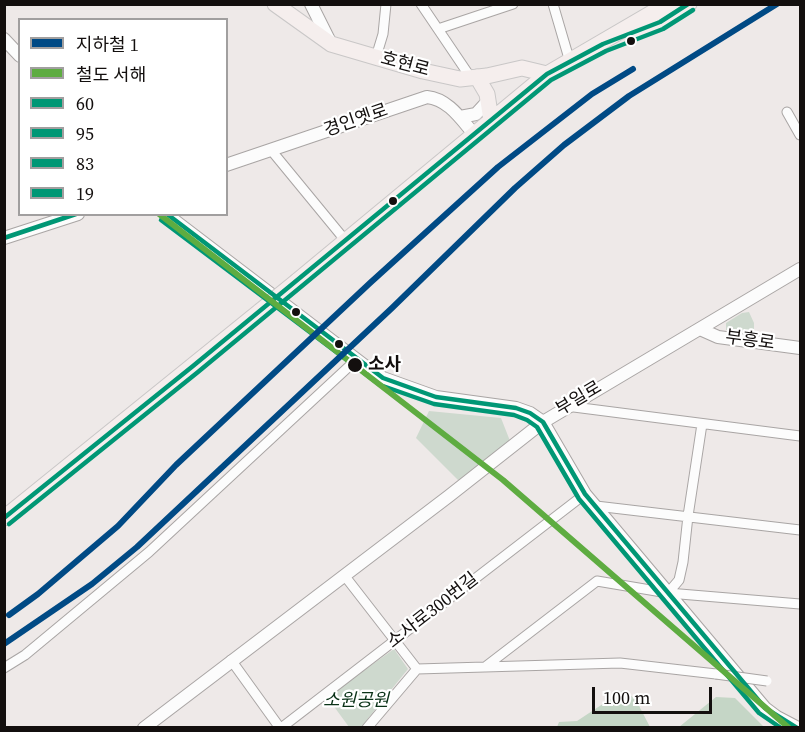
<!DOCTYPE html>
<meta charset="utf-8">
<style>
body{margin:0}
#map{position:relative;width:805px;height:732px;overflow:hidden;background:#eee9e8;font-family:"Source Serif 4","Noto Sans KR",serif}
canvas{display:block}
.frame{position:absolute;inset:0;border:6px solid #130f0e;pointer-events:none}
.legend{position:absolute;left:18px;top:18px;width:210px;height:198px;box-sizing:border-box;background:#fff;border:2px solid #a19f9f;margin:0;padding:8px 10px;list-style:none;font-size:18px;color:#130f0e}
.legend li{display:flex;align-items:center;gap:12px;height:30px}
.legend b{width:30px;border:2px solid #a19f9f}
.scale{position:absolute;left:592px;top:687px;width:120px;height:27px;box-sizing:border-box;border:3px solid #130f0e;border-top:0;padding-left:8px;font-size:18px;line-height:21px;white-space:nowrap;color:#130f0e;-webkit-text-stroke:4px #fff;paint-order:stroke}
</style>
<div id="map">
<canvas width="805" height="732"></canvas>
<div class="frame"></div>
<ul class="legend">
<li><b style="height:8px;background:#004a85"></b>지하철 1</li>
<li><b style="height:8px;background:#5eac41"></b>철도 서해</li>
<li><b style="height:8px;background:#009775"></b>60</li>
<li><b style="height:8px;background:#009775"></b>95</li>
<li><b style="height:8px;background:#009775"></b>83</li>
<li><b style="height:8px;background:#009775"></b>19</li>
</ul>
<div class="scale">100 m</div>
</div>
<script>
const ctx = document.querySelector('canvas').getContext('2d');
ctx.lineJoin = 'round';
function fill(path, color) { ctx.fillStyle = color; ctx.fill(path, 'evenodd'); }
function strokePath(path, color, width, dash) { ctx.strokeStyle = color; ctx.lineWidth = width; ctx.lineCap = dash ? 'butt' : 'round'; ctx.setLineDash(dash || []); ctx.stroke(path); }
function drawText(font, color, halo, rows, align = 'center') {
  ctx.font = font + ' "Source Serif 4","Noto Sans KR",serif'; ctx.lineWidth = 4.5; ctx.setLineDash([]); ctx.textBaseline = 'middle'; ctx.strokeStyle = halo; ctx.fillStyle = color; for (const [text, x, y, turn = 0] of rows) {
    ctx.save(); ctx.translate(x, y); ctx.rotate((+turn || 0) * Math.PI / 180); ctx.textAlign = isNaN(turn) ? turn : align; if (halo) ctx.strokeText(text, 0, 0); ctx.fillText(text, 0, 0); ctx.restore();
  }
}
const green = new Path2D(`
 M749 312 754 323V331L726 330V323L742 313Z
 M429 411 501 418 512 446 463 485 416 438Z
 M394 649 408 669 361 727H349L327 697Z`);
const forest = new Path2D(`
 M624 690 636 700 650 727H557L559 722 577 721Z
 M716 697 735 698 764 727H679Z`);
const minor = new Path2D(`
 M421 4 471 78
 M553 4 570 62
 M438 29 513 4
 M376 57 383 34 386 4
 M787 112 800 135
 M271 150 345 240
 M566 406 800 436
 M596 506 800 530
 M344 575 417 669
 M668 593 679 580 683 562 688 516 702 424
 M231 660 280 728
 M485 667 597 581 668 593 800 604
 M4 668 25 655 149 552 357 359
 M281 728 585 494
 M367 728 417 669 620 663 716 674`);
const tertiary = new Path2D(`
 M311 4 331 44
 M4 39 20 56
 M460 117 476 114 488 101
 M226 165 427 97C448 99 461 119 474 134
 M166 214 369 369 383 378 436 397 516 408 530 413 543 422 585 494 765 708 777 717 798 728
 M4 238 78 214
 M700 329 718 337 800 348
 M144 728 449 496 543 422 800 269`);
const primary = new Path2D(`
 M275 4 331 44 423 71 460 79 487 76 522 68 547 74
 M636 31 660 22 689 4
 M477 77 487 94 491 120
 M297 281 547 74 667 4
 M4 518 260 311`);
const minorBridge = new Path2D(`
 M716 674 767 681`);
const primaryBridge = new Path2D(`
 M260 311 297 281`);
const bus1 = new Path2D(`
 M167 214 383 378 436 397 516 408 530 413 543 422 585 494 765 708 797 728
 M4 238 76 214`);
const bus2 = new Path2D(`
 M161 220 380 385 434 404 514 415 527 420 537 427 579 499 759 713 781 728`);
const bus3 = new Path2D(`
 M4 518 193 366 547 74 603 44 660 22 688 4`);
const bus4 = new Path2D(`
 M9 524 198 372 551 80 606 51 663 29 693 10`);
const rail1 = new Path2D(`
 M159 214 503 480 789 728`);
const metro1 = new Path2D(`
 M9 615 38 594 118 526 176 465 370 283 498 167 592 94 633 69
 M4 644 92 584 137 547 392 308 515 188 564 145 629 96 777 4`);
const markers = [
 [631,41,5,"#130f0e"],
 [393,201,5,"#130f0e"],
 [296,312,5,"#130f0e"],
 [339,344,5,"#130f0e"],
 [355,365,8,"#130f0e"]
];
const streetNames = [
 ["호현로",405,65,15],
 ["경인옛로",356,121,-19],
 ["부흥로",750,341,8],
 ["부일로",579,399,-31],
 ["소사로300번길",433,611,-38]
];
const stopNames = [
 ["소사",368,365]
];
const parkNames = [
 ["소원공원",356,701]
];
fill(green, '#ced9ce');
fill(forest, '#c5d6c6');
strokePath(minor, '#a9a5a4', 11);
strokePath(tertiary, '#a9a5a4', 14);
strokePath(primary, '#c9c7c7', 17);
strokePath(minor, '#fcfcfc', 9);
strokePath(tertiary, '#fcfcfc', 12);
strokePath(primary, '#f5eeed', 15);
strokePath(minorBridge, '#a9a5a4', 11, []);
strokePath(primaryBridge, '#c9c7c7', 17, []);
strokePath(minorBridge, '#fcfcfc', 9);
strokePath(primaryBridge, '#f5eeed', 15);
strokePath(bus1, '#009775', 4.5);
strokePath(bus2, '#009775', 4.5);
strokePath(bus3, '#009775', 4.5);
strokePath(bus4, '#009775', 4.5);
strokePath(rail1, '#5eac41', 6);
strokePath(metro1, '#004a85', 6);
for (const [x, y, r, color] of markers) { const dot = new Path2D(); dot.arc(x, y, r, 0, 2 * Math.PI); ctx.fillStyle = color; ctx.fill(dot); strokePath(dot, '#fff', 2); }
drawText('18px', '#130f0e', '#fff', streetNames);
drawText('bold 18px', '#130f0e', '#fff', stopNames, 'left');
drawText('italic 18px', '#0a3217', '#fff', parkNames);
</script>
